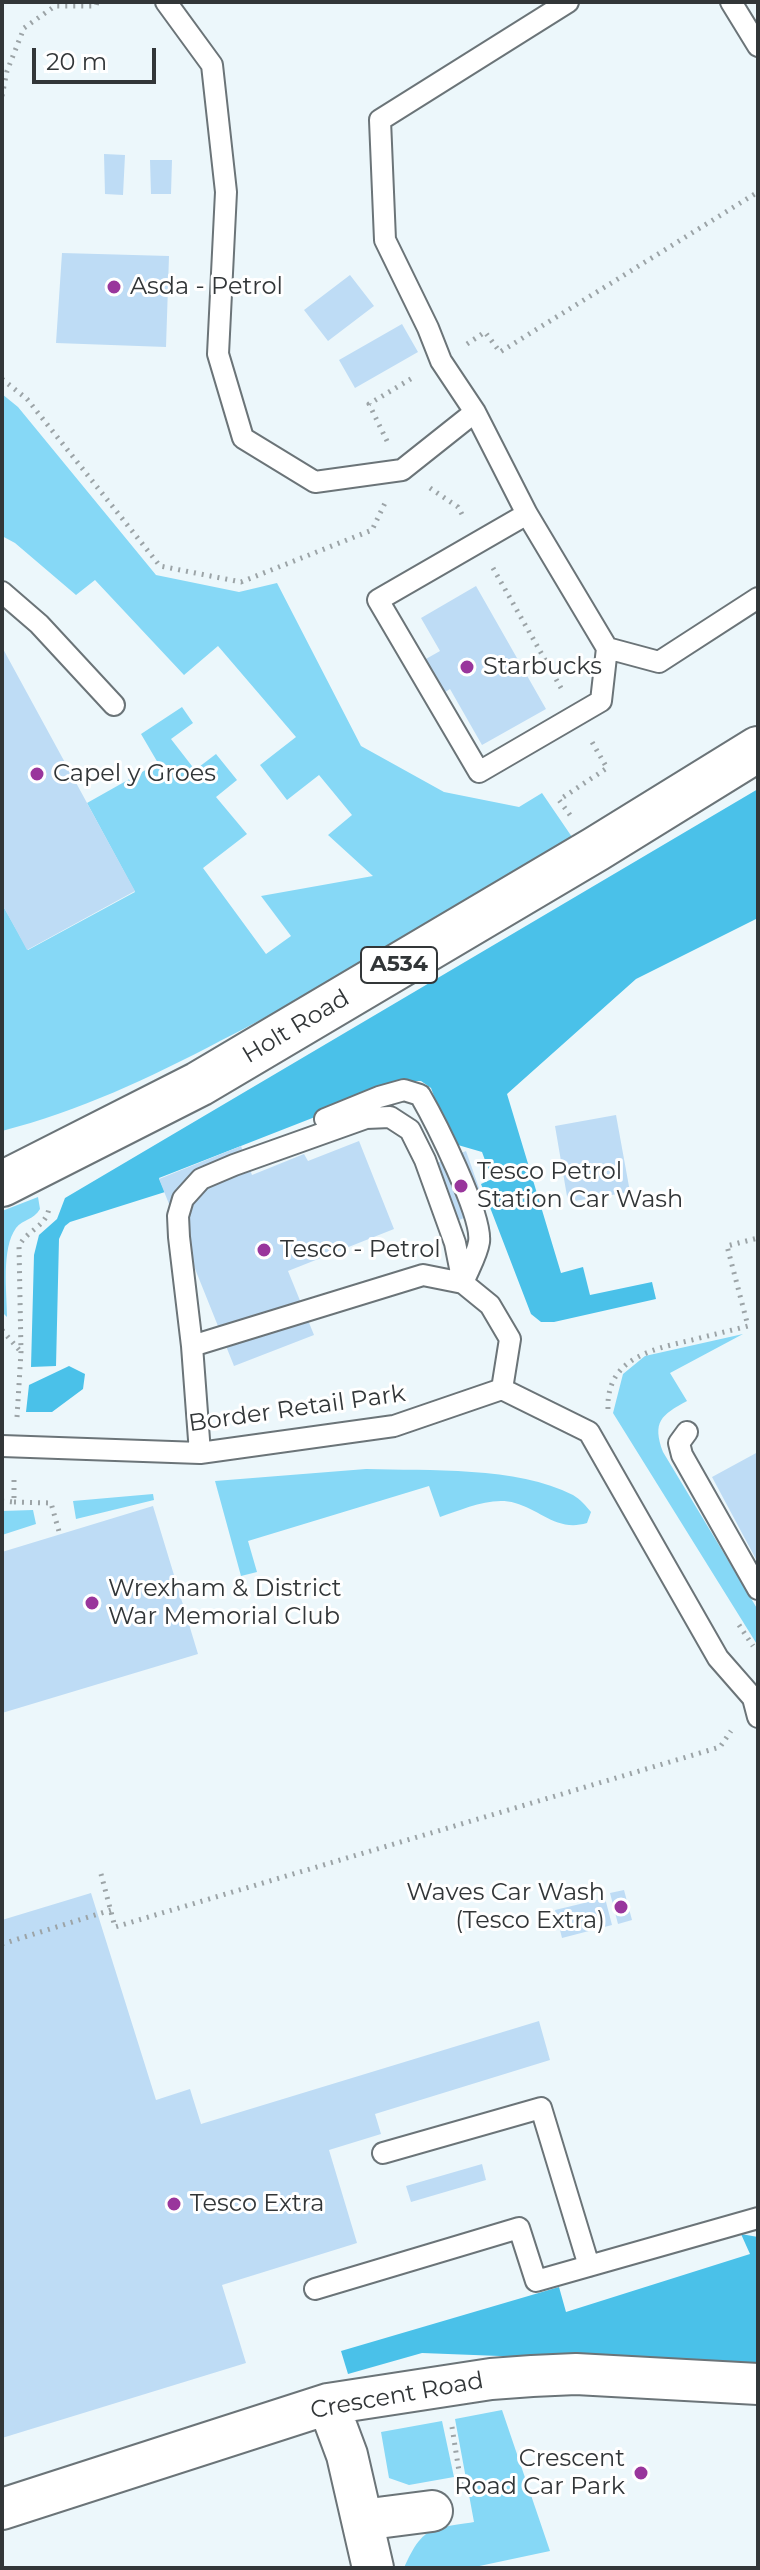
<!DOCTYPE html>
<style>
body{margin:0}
#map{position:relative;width:760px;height:2570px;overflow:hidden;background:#ecf7fb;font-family:Montserrat,sans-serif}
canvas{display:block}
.frame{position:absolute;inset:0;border:4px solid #323638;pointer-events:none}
.scale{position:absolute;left:32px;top:48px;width:124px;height:36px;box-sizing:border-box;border:4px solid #323638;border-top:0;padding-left:10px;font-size:24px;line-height:28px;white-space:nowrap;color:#323638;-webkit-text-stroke:6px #fff;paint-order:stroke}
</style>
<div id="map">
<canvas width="760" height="2570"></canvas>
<div class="frame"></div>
<div class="scale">20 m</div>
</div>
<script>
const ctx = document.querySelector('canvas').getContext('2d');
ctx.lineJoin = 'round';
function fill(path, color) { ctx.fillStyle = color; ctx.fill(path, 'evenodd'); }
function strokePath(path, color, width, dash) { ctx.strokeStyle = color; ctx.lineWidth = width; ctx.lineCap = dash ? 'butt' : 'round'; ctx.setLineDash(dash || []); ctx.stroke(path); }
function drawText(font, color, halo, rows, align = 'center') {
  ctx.font = font + ' Montserrat,sans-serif'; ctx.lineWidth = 6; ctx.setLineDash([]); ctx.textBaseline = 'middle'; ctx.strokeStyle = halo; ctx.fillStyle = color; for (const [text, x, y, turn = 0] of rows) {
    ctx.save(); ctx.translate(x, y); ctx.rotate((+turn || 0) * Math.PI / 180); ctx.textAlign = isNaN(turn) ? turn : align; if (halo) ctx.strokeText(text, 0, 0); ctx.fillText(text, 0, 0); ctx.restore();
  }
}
const green = new Path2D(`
 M2 394 18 407 156 575 239 592 277 583 361 746 444 792 519 807 542 793 572 837C456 906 341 980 220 1041 150 1078 79 1111 2 1131V904L28 950 135 892 87 803 158 763 141 734 182 707 193 723 171 739 195 770 216 754 237 780 216 797 247 834 203 868 266 954 291 936 261 896 373 876 328 835 352 815 319 775 287 800 260 765 296 737 218 646 184 675 95 580 76 595 15 543 2 536Z
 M38 1197 40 1209C34 1220 23 1219 16 1228 1 1249 7 1292 7 1317L2 1312V1211Z
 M743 1334 670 1373 687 1401C661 1415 652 1422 663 1452L758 1610V1646L613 1413 623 1374 645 1356Z
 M366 1469C428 1471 517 1466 573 1495 580 1499 586 1506 591 1512L587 1523C557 1532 541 1510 515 1503 491 1496 462 1510 440 1517L429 1486 248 1541 257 1572 241 1576 215 1481Z
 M153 1494 154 1500 76 1519 73 1501Z
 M33 1510 36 1524 2 1535V1511Z
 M502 2410 550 2551 470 2568H404C423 2526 430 2529 474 2522L455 2419Z
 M442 2421 454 2477 409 2485 389 2478 381 2432Z`);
const forest = new Path2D(`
 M758 789V918L636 979 507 1094 561 1273 583 1267 590 1295 652 1282 656 1299 554 1322H541L531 1314 481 1184 492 1179 482 1152 451 1143 431 1088 421 1081H407L159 1178 165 1192 70 1222 65 1226 59 1239 56 1366 31 1367 34 1255 39 1235 57 1219 65 1198Z
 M69 1366 85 1374 83 1389 52 1412H26L29 1385Z
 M741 2234 758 2237V2366L422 2353 348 2374 341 2351 559 2287 566 2312 750 2254Z`);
const building = new Path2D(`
 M104 154 125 155 123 195 105 194Z
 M150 160H172L171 194H151Z
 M62 253 169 256 166 347 56 343Z
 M350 275 374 306 328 341 304 310Z
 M402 324 418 352 355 388 339 360Z
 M476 586 546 709 482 745 450 689 429 702 410 668 440 651 421 618Z
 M2 647 135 891 27 950 2 904Z
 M616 1115 630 1192 568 1202 555 1126Z
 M359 1141 394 1229 288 1271 314 1335 234 1366 159 1179 241 1146 252 1175 304 1154 308 1161Z
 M466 1151 486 1208 457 1221 435 1164Z
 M758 1452V1563L712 1477Z
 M153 1506 198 1654 2 1713V1552Z
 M624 1890 632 1920 618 1924 610 1893Z
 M91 1893 156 2100 190 2089 201 2124 539 2021 550 2060 375 2114 381 2134 329 2150 357 2243 222 2285 246 2363 2 2438V1920Z
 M605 1898 612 1925 562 1938 555 1910Z
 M482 2164 486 2180 411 2202 406 2186Z`);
const path = new Path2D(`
 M2 96 7 71 24 28 55 6H96L97 2
 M467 344 485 332 500 352 758 192
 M2 379 27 399 160 566 241 582 372 530 385 503
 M387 441 369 404 414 377
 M430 488 458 507 464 518
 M493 568 561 688
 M570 815 559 800 607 768 592 742
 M2 1330 20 1351
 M608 1409C606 1358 653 1349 692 1340 711 1335 729 1331 748 1326L727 1246 758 1238
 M17 1417 21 1352 19 1246C27 1230 46 1227 49 1208
 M2 1501 14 1502V1475
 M14 1502 51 1503 60 1535
 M739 1625 753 1646
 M101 1874 115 1927 720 1747 731 1731
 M2 1944 111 1910
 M452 2427 461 2484`);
const lane = new Path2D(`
 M166 2 212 65 226 192 218 354 243 438 315 482 402 470 475 412
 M568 2 380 120 385 240 428 328 441 361 475 412 527 514 607 648 659 662 758 598
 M731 2 758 46
 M527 514 378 600 479 772 601 701 607 648
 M2 592 39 624 114 705
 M325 1119 379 1097 404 1090 420 1095C435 1121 483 1216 479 1242 477 1255 468 1270 463 1283
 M192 1346 179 1237 178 1216 183 1199 201 1179 234 1165 366 1118 390 1117 410 1130 425 1160 455 1243 463 1283
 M687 1432 679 1443 682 1455 758 1589
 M2 1446 200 1453 394 1426 502 1389 589 1432 718 1658 753 1698 758 1717
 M200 1453 192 1346 423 1275 463 1283 490 1305 510 1339 502 1389
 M383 2153 541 2108 589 2266
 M315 2289 519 2228 536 2281 758 2218`);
const street = new Path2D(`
 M328 2404 347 2455 373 2568
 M2 2509 328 2404 491 2379 532 2376 576 2374 758 2384
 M362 2520 432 2511`);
const primary = new Path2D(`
 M2 1184 199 1084 596 849 758 749`);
const markers = [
 [114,287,8,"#99369c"],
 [467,667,8,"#99369c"],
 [37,774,8,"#99369c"],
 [461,1186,8,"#99369c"],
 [264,1250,8,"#99369c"],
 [92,1603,8,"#99369c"],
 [621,1907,8,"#99369c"],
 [174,2204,8,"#99369c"],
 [641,2473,8,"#99369c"]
];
const shields = [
 [399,965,76]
];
const shieldNames = [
 ["A534",399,965]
];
const poiNames = [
 ["Asda - Petrol",130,287],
 ["Starbucks",483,667],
 ["Capel y Groes",53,774],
 ["Tesco Petrol",477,1172],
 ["Station Car Wash",477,1200],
 ["Tesco - Petrol",280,1250],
 ["Wrexham & District",108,1589],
 ["War Memorial Club",108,1617],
 ["Waves Car Wash",605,1893,"right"],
 ["(Tesco Extra)",605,1921,"right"],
 ["Tesco Extra",190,2204],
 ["Crescent",625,2459,"right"],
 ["Road Car Park",625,2487,"right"]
];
const streetNames = [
 ["Holt Road",296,1027,-31],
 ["Border Retail Park",297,1409,-8],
 ["Crescent Road",397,2396,-10]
];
fill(green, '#86d8f6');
fill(forest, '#4ac1e9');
fill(building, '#bedcf5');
strokePath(lane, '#6b7478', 24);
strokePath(street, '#6b7478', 44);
strokePath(primary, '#6b7478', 48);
strokePath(path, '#9ca4a7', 5, [2, 6]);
strokePath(lane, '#fff', 20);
strokePath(street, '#fff', 40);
strokePath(primary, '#fff', 44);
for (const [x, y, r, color] of markers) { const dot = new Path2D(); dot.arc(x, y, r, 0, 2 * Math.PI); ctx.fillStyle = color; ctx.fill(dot); strokePath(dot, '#fff', 3); }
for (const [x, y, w] of shields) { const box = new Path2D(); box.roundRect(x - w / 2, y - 18, w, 36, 6); ctx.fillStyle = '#fff'; ctx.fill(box); strokePath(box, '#323638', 2); }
drawText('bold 22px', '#323638', null, shieldNames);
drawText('24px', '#323638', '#fff', poiNames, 'left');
drawText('24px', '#323638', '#fff', streetNames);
</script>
